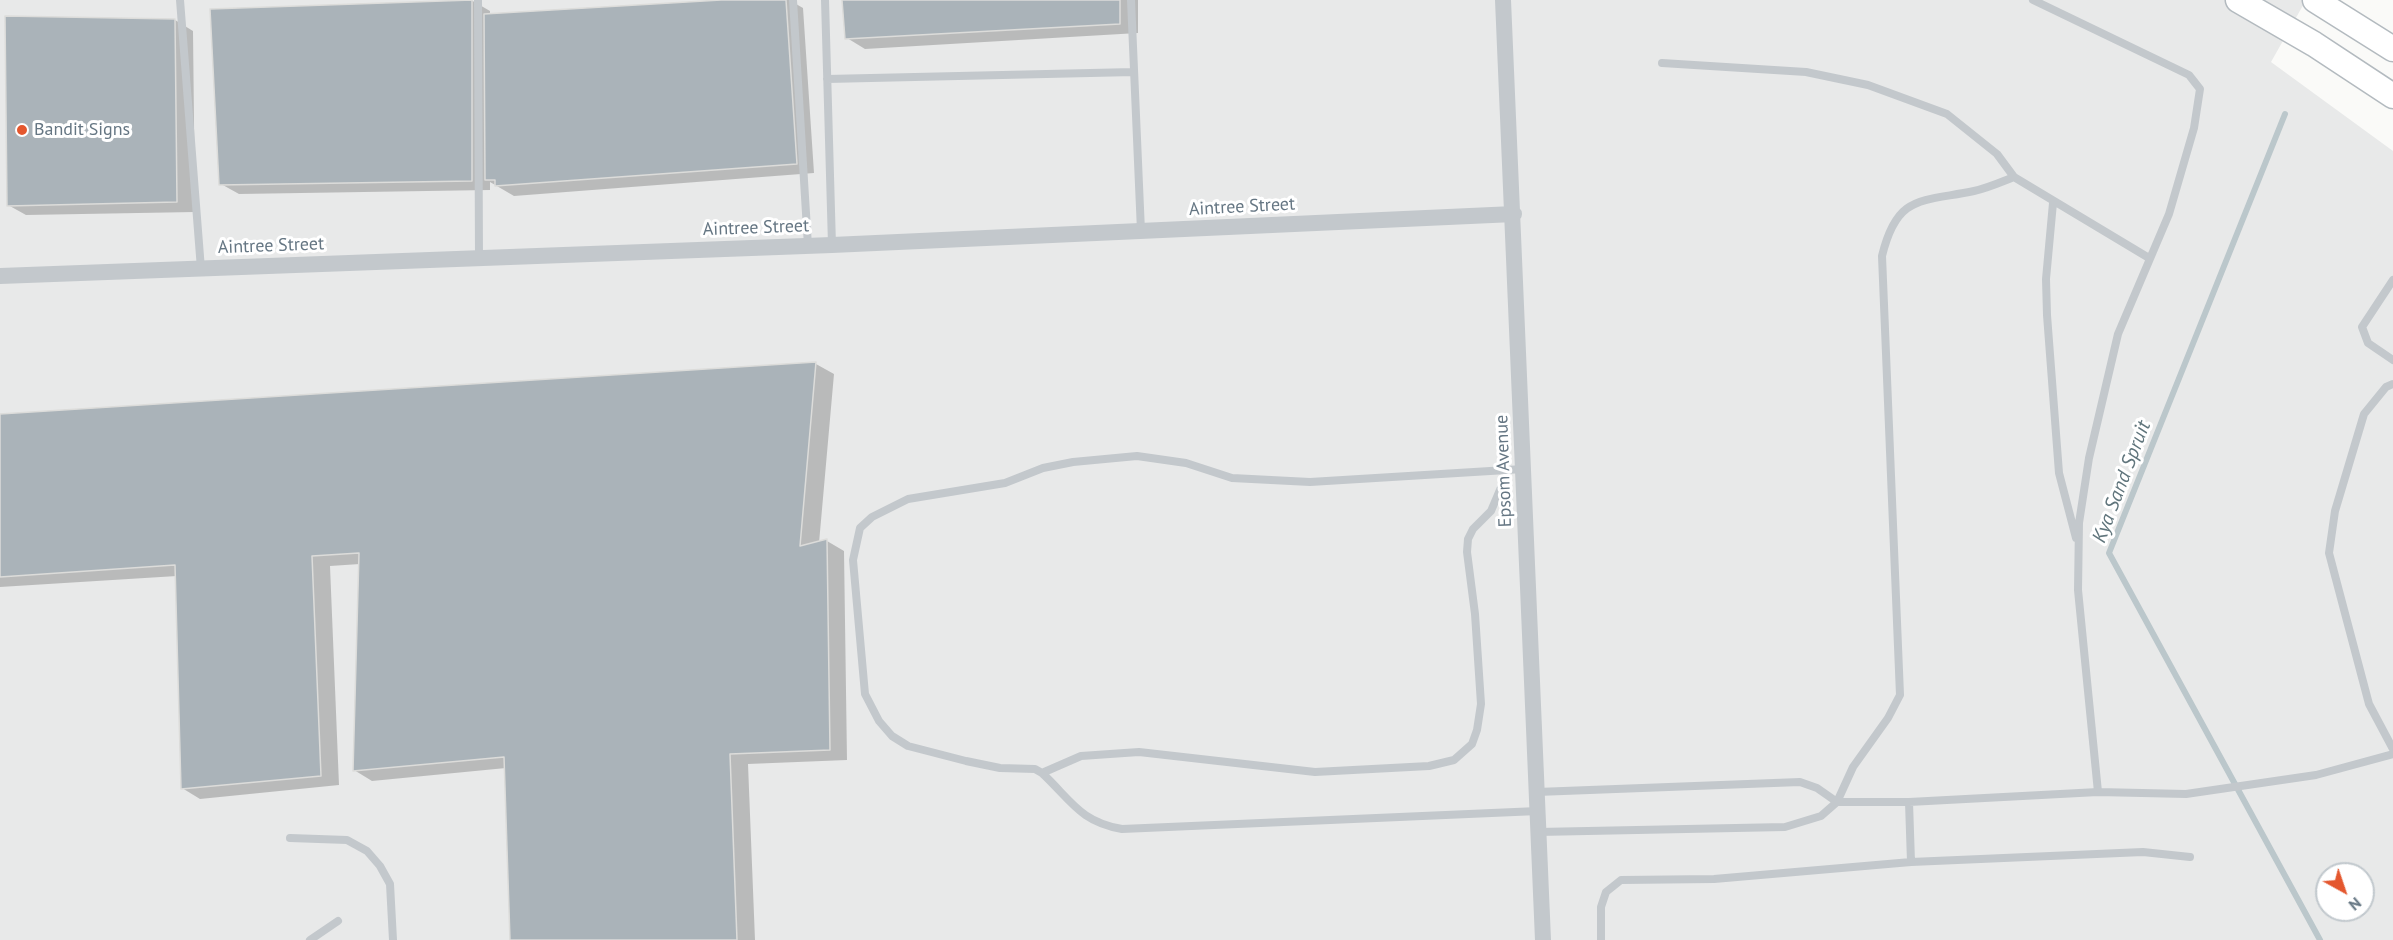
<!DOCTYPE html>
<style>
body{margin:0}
#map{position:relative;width:2393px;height:940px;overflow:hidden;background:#fafaf8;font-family:"PT Sans",sans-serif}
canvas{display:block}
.north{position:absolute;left:2315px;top:862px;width:60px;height:60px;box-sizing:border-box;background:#fff;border:2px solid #c1c8cd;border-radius:50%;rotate:140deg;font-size:16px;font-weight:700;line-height:24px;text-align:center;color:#657683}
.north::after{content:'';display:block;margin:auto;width:21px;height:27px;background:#e4572e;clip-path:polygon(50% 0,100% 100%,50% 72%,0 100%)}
</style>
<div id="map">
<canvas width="2393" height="940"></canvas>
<div class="north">N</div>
</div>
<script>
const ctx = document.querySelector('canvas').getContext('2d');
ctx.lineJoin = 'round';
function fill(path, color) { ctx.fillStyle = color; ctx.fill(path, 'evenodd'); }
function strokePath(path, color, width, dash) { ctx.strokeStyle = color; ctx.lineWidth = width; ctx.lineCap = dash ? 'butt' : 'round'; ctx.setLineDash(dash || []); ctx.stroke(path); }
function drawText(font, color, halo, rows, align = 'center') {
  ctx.font = font + ' "PT Sans",sans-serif'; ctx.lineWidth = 6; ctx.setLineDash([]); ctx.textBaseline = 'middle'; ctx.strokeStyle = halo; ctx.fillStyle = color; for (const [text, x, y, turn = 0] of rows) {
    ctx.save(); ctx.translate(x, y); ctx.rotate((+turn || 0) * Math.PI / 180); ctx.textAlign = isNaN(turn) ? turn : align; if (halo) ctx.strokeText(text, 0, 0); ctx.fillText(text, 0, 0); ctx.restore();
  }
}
const built = new Path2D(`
 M0 0H2306L2271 62 2393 151V940H0ZM2327 874H2363V910H2327Z`);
const shadow = new Path2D(`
 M471 0 490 11V15L746 0H789L803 8 814 173 514 196 490 182V190L239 194 221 184Z
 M843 0H1138V33L865 49 847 38Z
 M175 20 193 31 195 212 26 215 8 205Z
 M816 364 834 374 819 543 827 541 844 551 847 760 748 764 755 940H512L506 768 372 781 354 770 360 564 330 566 339 785 200 799 182 788 177 576 0 587V416Z`);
const stream = new Path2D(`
 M2285 114 2109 553 2320 940`);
const building = new Path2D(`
 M472 0V181L219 185 210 9Z
 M721 0H786L797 164 495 186V180H485L484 14Z
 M842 0H1120V24L845 39Z
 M5 16 175 19 177 202 7 206Z
 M816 362 800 546 827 539 830 750 730 754 737 940H510L504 757 353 771 359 553 312 556 321 776 181 789 175 565 0 577V414Z`);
const service = new Path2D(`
 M180 0 201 269
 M478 0 479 258
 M793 0 808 246
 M825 0 832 245
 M1131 0 1141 231
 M2033 0 2189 75 2200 89 2194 128 2169 214 2118 334 2089 458 2079 523 2078 590 2098 792
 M1662 63 1806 72 1868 85 1947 114 1997 154 2014 177 2149 258
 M827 79 1134 72
 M2053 203 2046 279 2047 315 2059 473 2076 538
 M2393 280 2362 327 2368 343 2393 360
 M2393 384 2386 387 2364 414 2335 511 2329 553 2369 704 2393 749
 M1523 469 1310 482 1232 478 1186 463 1137 456 1073 462 1043 468 1005 483 908 499 872 517 860 528 853 560 865 694 879 721 892 736 908 746 966 761 1000 768 1035 769 1042 773C1071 800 1080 822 1122 829L1538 811
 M1042 773 1081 756 1139 752 1315 772 1429 766 1454 760 1472 744 1477 730 1481 704 1475 614 1467 552 1468 539 1473 529 1491 511 1508 471
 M1537 792 1800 782 1817 788 1837 802H1909L1911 862 2143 852 2190 857
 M1909 802 2098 792 2186 794 2316 775 2393 754
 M1538 832 1785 827 1821 816 1837 802 1853 767 1888 718 1900 695 1882 256C1897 194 1921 202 1974 191 1988 188 2001 182 2014 177
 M290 838 347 840 367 851 380 866 390 884 393 940
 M310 940 338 921
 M1601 940V907L1606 892 1621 880 1714 879 1911 862`);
const minor = new Path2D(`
 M1503 0 1543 940
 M0 276 832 245 1514 214`);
const secondary = new Path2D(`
 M2238 0 2314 44 2393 96
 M2315 0 2393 49`);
const markers = [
 [22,130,6,"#e4572e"]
];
const poiNames = [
 ["Bandit Signs",34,130]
];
const streetNames = [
 ["Aintree Street",1242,207,-3],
 ["Aintree Street",756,228,-2],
 ["Aintree Street",271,246,-2],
 ["Epsom Avenue",1504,471,-92]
];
const waterNames = [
 ["Kya Sand Spruit",2122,482,-69]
];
fill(built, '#e8e9e9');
fill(shadow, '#0003');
strokePath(stream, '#bbc7cb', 6);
fill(building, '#aab3b9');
strokePath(building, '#dcdcda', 1.5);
strokePath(secondary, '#b3babf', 27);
strokePath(service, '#c3c8cc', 8);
strokePath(minor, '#c3c8cc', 16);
strokePath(secondary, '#fff', 24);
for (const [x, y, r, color] of markers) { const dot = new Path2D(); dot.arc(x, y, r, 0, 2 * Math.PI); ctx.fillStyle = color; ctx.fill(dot); strokePath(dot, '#fff', 2); }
drawText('18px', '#657683', '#fff', poiNames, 'left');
drawText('18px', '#657683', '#fff', streetNames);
drawText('italic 20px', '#60757c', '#fff', waterNames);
</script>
